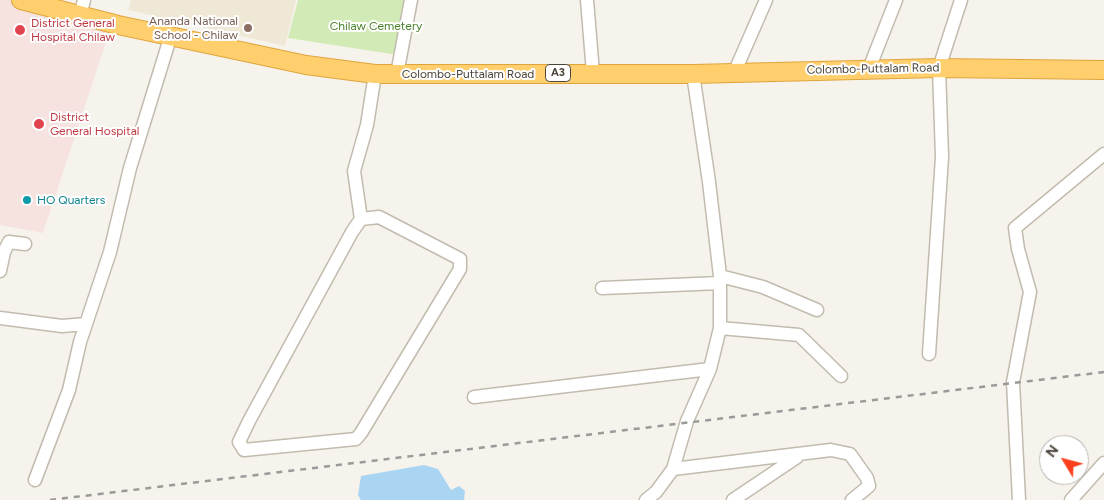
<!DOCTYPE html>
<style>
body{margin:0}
#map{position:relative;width:1104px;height:500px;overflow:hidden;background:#f6f3ec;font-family:Figtree,sans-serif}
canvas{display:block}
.north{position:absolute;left:1039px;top:435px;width:50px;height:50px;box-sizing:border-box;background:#fff;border:1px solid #b7b4b0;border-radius:50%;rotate:307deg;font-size:14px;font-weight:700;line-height:20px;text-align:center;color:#4b4439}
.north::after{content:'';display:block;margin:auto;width:18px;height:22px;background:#fc3f1d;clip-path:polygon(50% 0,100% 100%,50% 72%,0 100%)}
</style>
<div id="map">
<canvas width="1104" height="500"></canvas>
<div class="north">N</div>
</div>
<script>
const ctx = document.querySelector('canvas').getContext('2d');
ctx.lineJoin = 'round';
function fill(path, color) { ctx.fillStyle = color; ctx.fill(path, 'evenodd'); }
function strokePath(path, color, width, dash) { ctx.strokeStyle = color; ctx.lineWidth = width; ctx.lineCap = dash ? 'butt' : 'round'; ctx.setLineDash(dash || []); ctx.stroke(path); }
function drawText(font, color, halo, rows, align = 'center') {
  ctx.font = font + ' Figtree,sans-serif'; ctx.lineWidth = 4; ctx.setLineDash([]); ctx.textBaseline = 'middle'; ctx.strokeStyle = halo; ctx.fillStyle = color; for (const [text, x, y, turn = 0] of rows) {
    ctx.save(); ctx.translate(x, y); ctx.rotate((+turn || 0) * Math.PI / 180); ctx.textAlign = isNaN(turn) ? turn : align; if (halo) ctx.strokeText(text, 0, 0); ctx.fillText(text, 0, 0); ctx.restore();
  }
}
const education = new Path2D(`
 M131 0H296L285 46 128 10Z`);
const medical = new Path2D(`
 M0 0H21L112 24 43 233 0 225Z`);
const green = new Path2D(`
 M298 0H407L398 55 288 38Z`);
const water = new Path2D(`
 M424 465 438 469 451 490 459 486 465 491 464 500H361L358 495 361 476Z`);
const minor = new Path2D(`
 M587 0 593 73
 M80 16 84 0
 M869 69 896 0
 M735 71 766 0
 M397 74 411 0
 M693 74 709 182 720 276V328L710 369 687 421 673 469 831 450 850 454 867 478 869 486 852 500
 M379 217 460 259V269L361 433 356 439 244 450 239 442 249 421 352 232 361 219Z
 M361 219 354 171 367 125 375 74
 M0 271 4 252 9 242 25 244
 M720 276 763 287 817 310
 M602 288 720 283
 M0 318 62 326 86 324
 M720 328 799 335 841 376
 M929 354 942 157 939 68 961 0
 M474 397 710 369
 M35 480 69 390 80 342 110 252 130 168 171 35
 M646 500 656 492 673 469
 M733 500 797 457
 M1019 500 1013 382 1030 292 1018 249 1015 228 1104 154
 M1071 500 1104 463`);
const highway = new Path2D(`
 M21 0 118 25 306 65 375 74H693L939 68 1104 70`);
const rail = new Path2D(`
 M50 500 1104 372`);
const markers = [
 [248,28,5,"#8d6e63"],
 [20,30,6,"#e0444e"],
 [39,124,6,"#e0444e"],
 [27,200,5,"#0f9aa8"]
];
const shields = [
 [558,73,25]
];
const shieldNames = [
 ["A3",558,73]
];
const educationNames = [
 ["Ananda National",238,21],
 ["School - Chilaw",238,35]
];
const healthNames = [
 ["District General",31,23],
 ["Hospital Chilaw",31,37],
 ["District",50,117],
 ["General Hospital",50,131]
];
const parkNames = [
 ["Chilaw Cemetery",376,26]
];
const streetNames = [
 ["Colombo-Puttalam Road",873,69,-1],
 ["Colombo-Puttalam Road",468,74]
];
const cultureNames = [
 ["HO Quarters",37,200]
];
fill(education, '#efe8d6');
fill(medical, '#f6e3e0');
fill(green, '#d2eab5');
fill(water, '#a9d4f2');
strokePath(minor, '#c2bbae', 15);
strokePath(highway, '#e0a43c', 20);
strokePath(minor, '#fff', 12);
strokePath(highway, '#ffcf6e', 18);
strokePath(rail, '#9a9a9a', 2.5, [6, 6]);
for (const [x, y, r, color] of markers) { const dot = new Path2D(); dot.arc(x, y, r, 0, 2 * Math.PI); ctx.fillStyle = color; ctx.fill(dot); strokePath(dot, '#fff', 2); }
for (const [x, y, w] of shields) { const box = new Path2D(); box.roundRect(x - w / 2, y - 8.5, w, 17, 4); ctx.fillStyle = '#fff'; ctx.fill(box); strokePath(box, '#4b4439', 1); }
drawText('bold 11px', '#4b4439', null, shieldNames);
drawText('12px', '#785e54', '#fff', educationNames, 'right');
drawText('12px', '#be3a42', '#fff', healthNames, 'left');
drawText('12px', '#4a7f2a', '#fff', parkNames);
drawText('12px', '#4b4439', '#fff', streetNames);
drawText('12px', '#0d838f', '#fff', cultureNames, 'left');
</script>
